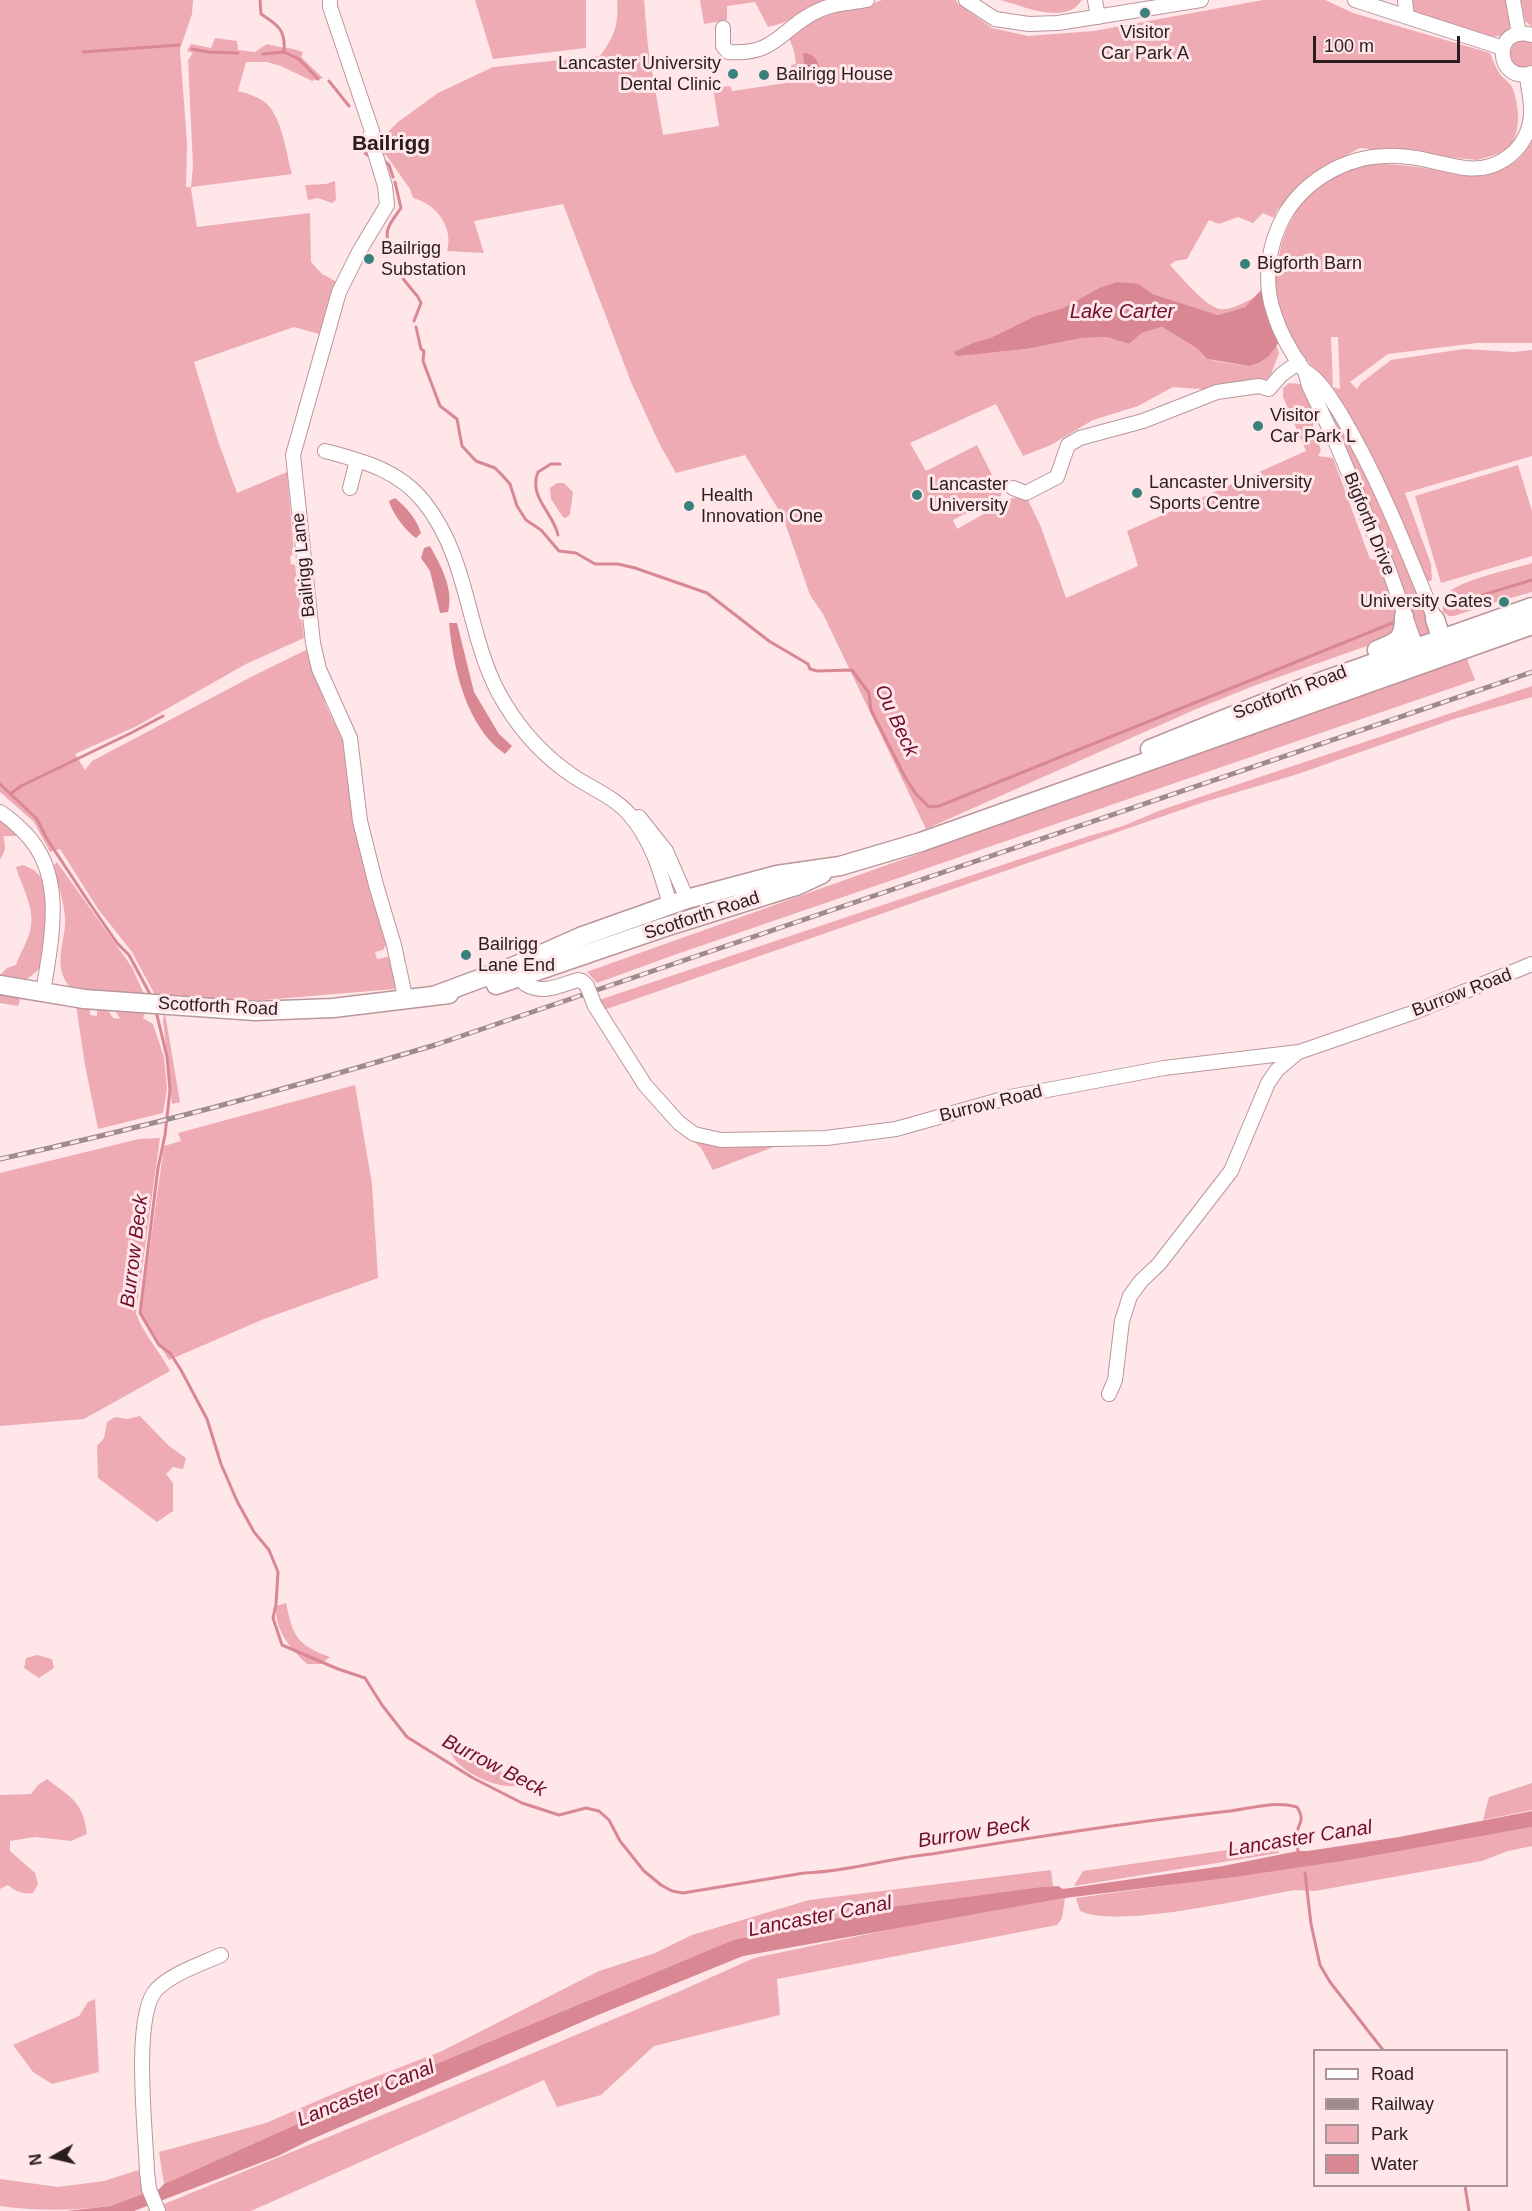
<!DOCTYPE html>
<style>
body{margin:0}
#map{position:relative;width:1532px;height:2211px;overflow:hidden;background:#fee6e9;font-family:Arial,sans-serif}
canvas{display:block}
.legend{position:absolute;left:1313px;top:2049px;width:195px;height:138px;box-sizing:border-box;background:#fee6e9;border:2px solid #aa9698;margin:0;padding:8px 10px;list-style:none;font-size:18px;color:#2b1d1f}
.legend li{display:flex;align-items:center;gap:12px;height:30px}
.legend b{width:30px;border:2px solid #aa9698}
.north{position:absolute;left:24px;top:2127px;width:60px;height:60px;-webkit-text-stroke:4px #fee6e9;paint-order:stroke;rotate:262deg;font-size:16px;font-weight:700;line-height:24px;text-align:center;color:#2b1d1f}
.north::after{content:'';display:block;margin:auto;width:21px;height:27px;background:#2b1d1f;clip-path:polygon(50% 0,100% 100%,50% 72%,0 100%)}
.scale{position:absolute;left:1313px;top:36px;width:147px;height:27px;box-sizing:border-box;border:3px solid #2b1d1f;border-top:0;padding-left:8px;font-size:18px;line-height:21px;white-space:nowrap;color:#2b1d1f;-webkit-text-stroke:4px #fee6e9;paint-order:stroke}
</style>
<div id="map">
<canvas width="1532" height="2211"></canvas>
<ul class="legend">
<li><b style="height:8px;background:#fff"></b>Road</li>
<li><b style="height:8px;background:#9e8b8d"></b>Railway</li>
<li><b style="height:16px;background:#efabb4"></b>Park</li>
<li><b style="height:16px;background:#da8794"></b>Water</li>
</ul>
<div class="north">N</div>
<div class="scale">100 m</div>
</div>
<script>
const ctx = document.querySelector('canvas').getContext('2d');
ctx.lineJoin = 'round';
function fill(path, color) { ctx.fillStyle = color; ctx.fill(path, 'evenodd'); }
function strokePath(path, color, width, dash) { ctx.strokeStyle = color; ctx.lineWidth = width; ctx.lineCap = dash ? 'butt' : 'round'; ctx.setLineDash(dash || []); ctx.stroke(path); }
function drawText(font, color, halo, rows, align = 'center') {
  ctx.font = font + ' Arial,sans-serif'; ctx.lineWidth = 6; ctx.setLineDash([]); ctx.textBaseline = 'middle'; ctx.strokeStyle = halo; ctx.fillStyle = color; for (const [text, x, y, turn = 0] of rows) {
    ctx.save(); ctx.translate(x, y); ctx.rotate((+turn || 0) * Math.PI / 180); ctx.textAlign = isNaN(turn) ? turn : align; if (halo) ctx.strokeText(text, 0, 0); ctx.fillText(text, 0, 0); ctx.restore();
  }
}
const green = new Path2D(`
 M0 0H193L192 14 180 49 187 143 186 187H191L193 166 188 60 193 53 187 51 191 44 211 48 215 38 237 41 238 50 255 52 267 44C279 48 291 47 303 52L301 57 323 78 312 81 281 66 267 62H246L238 91C247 93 262 98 268 105 283 122 286 153 292 174L192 187 191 189 197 227 310 213 311 262 322 274 337 282 319 334 294 327 194 362 218 441 237 493 287 472 294 554 290 556 291 564 295 565 304 638 246 664 135 727 75 754 85 770 92 761 253 676 308 649 326 706 344 743 354 824 388 942 383 950 375 952 377 959 387 957 395 961 398 984 395 989 252 1001 155 995 132 952 98 909 60 849 50 852 34 822 0 792Z
 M475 0H586V48L493 59Z
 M617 0H644L648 47 663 135 719 126 713 88 730 86 732 91 793 82 791 65 796 64 794 51 787 32 821 9 866 6 882 0H956L958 4 992 28 1028 36 1094 31 1263 0H1325L1353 13 1490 53C1493 60 1495 67 1500 74 1503 79 1509 81 1512 87 1516 96 1518 109 1518 119 1517 149 1504 153 1477 160L1360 148 1315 172 1277 210 1274 218 1263 213 1253 223 1238 217 1219 224 1209 220 1187 259 1175 261 1170 265C1179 275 1206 307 1220 309 1231 311 1247 301 1257 296L1245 307 1218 315 1153 294 1139 284 1099 288 1063 308 1035 316 990 338 975 342 998 352 1027 349 1082 338 1106 337 1129 344 1142 333 1162 327 1198 349 1207 359 1220 362 1249 366 1269 356 1276 344 1279 353 1271 374 1267 379 1245 385 1211 390 1173 387 1138 406 1093 420 1051 445 1023 456 996 404 910 443 926 471 977 445 1002 495 953 520 957 529 1012 498H1027L1041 527 1066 598 1138 566 1127 531 1306 451 1283 397V388L1289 383 1301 384 1314 416 1313 428 1321 450 1318 456 1333 458 1370 559 1376 560C1383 576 1398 608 1396 625 1395 632 1389 637 1384 640L1256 685 1194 710 926 829 823 614 810 595 783 517 745 455 676 473 660 445 631 382 563 204 474 221 484 253 447 251C454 227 436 204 413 198L410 189 386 155 381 154 379 147 382 138 398 122 438 93 493 67 600 56C614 37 619 25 617 0Z
 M700 0H836C812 8 792 22 768 27L755 2 727 6V20L704 24Z
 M1000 0H1082C1065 26 1024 6 1000 0Z
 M1412 0H1508C1511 21 1517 37 1488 37L1414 14Z
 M1521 0H1532V27L1525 21Z
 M1518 40H1527L1532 43V65C1525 70 1519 67 1512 64 1509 52 1508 48 1518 40Z
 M1532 138V343H1477L1388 354 1350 382 1357 389 1361 383 1391 360 1464 349 1514 352 1532 350V456L1405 493 1431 564 1432 580 1426 582C1401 528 1377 471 1350 418 1344 407 1339 395 1332 386 1322 373 1307 363 1298 350 1285 332 1275 303 1275 281 1275 270 1279 257 1281 246 1287 224 1301 199 1320 186 1334 177 1354 168 1370 165 1418 157 1509 202 1532 138ZM1331 337H1338L1340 389 1333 387Z
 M335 181 336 200 332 203 318 198 308 200 305 185 326 184Z
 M1337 418 1381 504 1431 625V634L1421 637 1418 634 1332 420Z
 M1518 465 1532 511V556L1441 583 1415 496Z
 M557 483H564L573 492 570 514 566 518 563 517 551 499 550 488Z
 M1532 563V592L1507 599 1506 596 1500 598V601L1454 616H1449L1443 612C1443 605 1443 599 1447 594 1459 580 1513 569 1532 563Z
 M1466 656 1475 680 677 954 597 983 587 972 592 970 1432 671Z
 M1532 686V697L1454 719 1298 774 1204 802 601 1011 599 1000 1086 837 1123 826 1161 810Z
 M0 820 20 836H3C6 846 6 851 0 859Z
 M57 862 132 967 144 994 71 988C50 966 67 941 65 916 63 899 57 881 54 865Z
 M23 865 34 870 40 876 46 893 51 920 41 966 37 971 27 979 13 980 0 975 7 968 16 965C20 953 27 943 30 931 36 909 22 888 16 867Z
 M0 994 17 996 20 1000 18 1006 0 1003Z
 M76 1005 90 1007V1015L97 1016V1008L107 1009 113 1018 120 1019 114 1008 146 1011 143 1018 153 1024 164 1057 167 1089 163 1113 98 1129 85 1065Z
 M165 1013 180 1102 172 1104 163 1020Z
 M355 1085 372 1184 378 1278 264 1319 169 1360 143 1319 141 1310 164 1146 181 1141 178 1133Z
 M689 1137 720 1146H776L713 1170 701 1148Z
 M160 1138 136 1313C143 1334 160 1351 170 1371L84 1419 0 1426V1173L139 1139Z
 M140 1416 169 1446 186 1458 183 1469 173 1467 166 1474 173 1483V1511L157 1522 98 1478 97 1446 104 1438 107 1422 115 1417 127 1419Z
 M286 1603C293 1637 297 1645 330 1657L321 1664H307C290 1648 275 1631 276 1606Z
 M37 1655 52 1659 54 1668 39 1678 24 1668 26 1658Z
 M463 1746 521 1785C503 1790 475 1778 461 1766 456 1763 452 1755 449 1750Z
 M47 1779C71 1798 83 1801 87 1834L71 1841 35 1837 10 1841V1851L35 1873 38 1884 33 1893C22 1894 16 1892 8 1885L0 1889V1795L31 1794 38 1785Z
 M1532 1783V1810L1483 1820 1489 1797Z
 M1532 1827V1846L1508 1851 1482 1861 1315 1891 1295 1890C1249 1898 1118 1929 1080 1911L1076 1898 1356 1859Z
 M1276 1843 1279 1853 1074 1886 1083 1871Z
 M1051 1870 1053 1886 890 1907 733 1940 357 2097 164 2184 159 2152 266 2123 347 2088 442 2051 599 1971 655 1953 692 1935 809 1900Z
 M1065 1898 1062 1918 1057 1925 777 1979 780 2015 654 2046 601 2095 557 2107 544 2080 251 2211H147L507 2064 678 1992 754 1958 897 1928Z
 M95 1999 99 2072 52 2084 33 2072 13 2045 79 2016 88 2002Z
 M145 2168V2193C134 2197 121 2204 109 2206 73 2211 36 2211 0 2206V2179L58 2187 104 2181Z`);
const water = new Path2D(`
 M803 53C816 53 822 65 818 76L811 82 806 83Z
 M1117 282 1139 284 1153 294 1218 315 1245 307 1263 288 1279 342 1269 356 1260 362 1249 366 1207 359 1198 349 1162 327 1142 333 1129 344 1106 337 1082 338 1027 349 957 356 954 352 975 342 990 338 1035 316 1063 308 1099 288Z
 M395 498C407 508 416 518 421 533L416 538C406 531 392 513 389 501Z
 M430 546C441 566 454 589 448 612L440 613 430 571 421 558 424 548Z
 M449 623H457L474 692 499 734 512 746 505 754C466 727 453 667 449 623Z
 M1532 1811V1827L1356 1859 1234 1877 1065 1898 743 1956 598 2015 310 2140 278 2156 134 2211H66L111 2206 145 2193 148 2194 158 2190 164 2184 357 2097 733 1940 890 1907 1042 1887 1058 1886 1063 1889 1223 1866 1298 1851H1308L1399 1837Z`);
const stream = new Path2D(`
 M260 0 261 14C278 25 286 30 284 52L299 59 318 79
 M192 49 208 52 238 53
 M83 52 179 45
 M263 54 284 52
 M329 81 349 106
 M362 145 365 153 370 157
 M382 159 389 165 393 177
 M391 249C382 230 390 224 401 208L395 182
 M398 265 404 280 418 297 421 303 414 321
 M416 327 421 349 424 351 423 361 440 406 457 419 462 446 476 461 495 468 502 475 510 484 517 506 526 520 541 530 559 551 576 553 595 564H618L635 568 707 593 769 641 808 664 810 669 817 671 852 670 869 693 871 710 905 777 916 794 929 807 939 806 1395 622
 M558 535C553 512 528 497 538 472L551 464H560
 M1453 604 1532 580
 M0 784 37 819 47 839 88 901 117 943 129 955 151 996
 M10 794 21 786 131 733 163 716
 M156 1011 167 1057 170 1090 165 1135 158 1168 140 1313 159 1345 170 1353 181 1370 207 1419 221 1464 237 1501 254 1532 269 1550 278 1572 276 1604 273 1618 282 1645 338 1669 365 1678 382 1705 407 1737 473 1778 522 1803 559 1815 586 1808 599 1811 609 1820 620 1841 644 1871 661 1885 672 1891 683 1893 804 1873C847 1872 889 1858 932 1854 1028 1838 1124 1823 1221 1812 1248 1810 1271 1800 1297 1807 1306 1822 1298 1822 1296 1836 1296 1840 1297 1846 1298 1851
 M1305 1873 1311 1924 1320 1965 1330 1982 1383 2050
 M1465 2186 1469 2211`);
const minor = new Path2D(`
 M330 0V7L372 131 370 136 385 186 387 205 360 250 339 292 293 455 313 643 319 669 350 738 360 821 376 885 394 945 406 1001
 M966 0 995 19 1029 24 1058 23 1201 0
 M1095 0 1098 17
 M1355 0 1503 48
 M1405 0 1407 17
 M1513 0 1519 34
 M723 28V46L728 52C779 56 782 25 822 9 836 3 852 3 867 0
 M1532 35C1491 23 1495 85 1532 73
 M1305 371 1309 386 1334 438 1389 570 1416 647
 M325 451C362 461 399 470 424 502 472 562 466 642 505 704 522 732 545 757 573 776 591 788 614 797 629 814 652 840 661 873 670 905
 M350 488 357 460
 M1013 488 1026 493 1057 477 1068 445 1080 438 1143 421 1217 392 1259 386 1269 389 1281 375 1299 362
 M1435 619C1407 551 1380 481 1343 418 1335 405 1327 391 1317 381 1313 376 1307 373 1303 369 1291 352 1280 333 1274 313 1263 282 1268 245 1284 216 1304 181 1345 157 1385 156 1412 154 1439 164 1465 168 1499 172 1528 149 1531 115 1532 102 1528 88 1527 75
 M0 812C10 818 17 825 25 833 67 876 51 940 43 993
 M639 817 666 851 687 899
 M522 977 525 984C544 995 560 985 578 980L582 981 587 986
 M595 1006 645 1085 679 1123 694 1134 721 1140 826 1138 896 1129 1010 1097 1164 1068 1299 1052 1412 1013 1532 964
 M1109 1394 1115 1380 1122 1321 1130 1296 1141 1281 1159 1264 1231 1171 1268 1083 1277 1070 1297 1053
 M158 2211 149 2189 147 2172C146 2135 132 2017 156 1990 171 1974 201 1964 221 1955`);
const major = new Path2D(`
 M1435 619 1441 638 1439 650
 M1377 650C1398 642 1404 640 1404 616
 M1150 749 1289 693 1532 607
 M0 985 84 999 255 1011 333 1008 449 994
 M496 985 662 928 796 886 822 874
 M436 995 517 965 580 937 687 899 777 875 840 866 921 842 1532 625`);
const rail = new Path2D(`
 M0 1159C147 1127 291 1088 435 1045L1532 672`);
const minorBridge = new Path2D(`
 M587 986 595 1006`);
const markers = [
 [1145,13,6,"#39817d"],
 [733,74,6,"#39817d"],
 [764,75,6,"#39817d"],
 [369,259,6,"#39817d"],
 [1245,264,6,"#39817d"],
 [1258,426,6,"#39817d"],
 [1137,493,6,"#39817d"],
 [917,495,6,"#39817d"],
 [689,506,6,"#39817d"],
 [1504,602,6,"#39817d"],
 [466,955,6,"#39817d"]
];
const poiNames = [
 ["Visitor",1145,33,"center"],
 ["Car Park A",1145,54,"center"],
 ["Lancaster University",721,64,"right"],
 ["Dental Clinic",721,85,"right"],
 ["Bailrigg House",776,75],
 ["Bailrigg",381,249],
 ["Substation",381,270],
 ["Bigforth Barn",1257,264],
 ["Visitor",1270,416],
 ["Car Park L",1270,437],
 ["Lancaster University",1149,483],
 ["Sports Centre",1149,504],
 ["Lancaster",929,485],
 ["University",929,506],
 ["Health",701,496],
 ["Innovation One",701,517],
 ["University Gates",1492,602,"right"],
 ["Bailrigg",478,945],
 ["Lane End",478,966]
];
const streetNames = [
 ["Bigforth Drive",1369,524,68],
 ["Bailrigg Lane",304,565,-96],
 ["Scotforth Road",1290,693,-21],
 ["Scotforth Road",702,916,-18],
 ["Burrow Road",1462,993,-21],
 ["Scotforth Road",218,1007,3],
 ["Burrow Road",991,1104,-14]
];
const waterNames = [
 ["Lake Carter",1122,312],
 ["Ou Beck",896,721,65],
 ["Burrow Beck",135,1251,-83],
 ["Burrow Beck",494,1766,27],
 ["Burrow Beck",974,1833,-9],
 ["Lancaster Canal",1300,1839,-9],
 ["Lancaster Canal",820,1917,-11],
 ["Lancaster Canal",366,2094,-22]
];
const quarterNames = [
 ["Bailrigg",391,144]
];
fill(green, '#efabb4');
fill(water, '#da8794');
strokePath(stream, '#da8794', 3);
strokePath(minor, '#ba969a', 16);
strokePath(major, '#ba969a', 21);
strokePath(minor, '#fff', 14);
strokePath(major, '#fff', 18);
strokePath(rail, '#9e8b8d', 5);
strokePath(rail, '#fee6e9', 3, [9]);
strokePath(minorBridge, '#ba969a', 16, []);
strokePath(minorBridge, '#fff', 14);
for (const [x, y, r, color] of markers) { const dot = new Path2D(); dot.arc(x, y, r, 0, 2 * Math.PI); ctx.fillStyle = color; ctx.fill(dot); strokePath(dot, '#fee6e9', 2); }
drawText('18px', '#2b1d1f', '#fee6e9', poiNames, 'left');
drawText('18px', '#2b1d1f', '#fee6e9', streetNames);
drawText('italic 20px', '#720e2d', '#fee6e9', waterNames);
drawText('bold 21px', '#2b1d1f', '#fee6e9', quarterNames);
</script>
